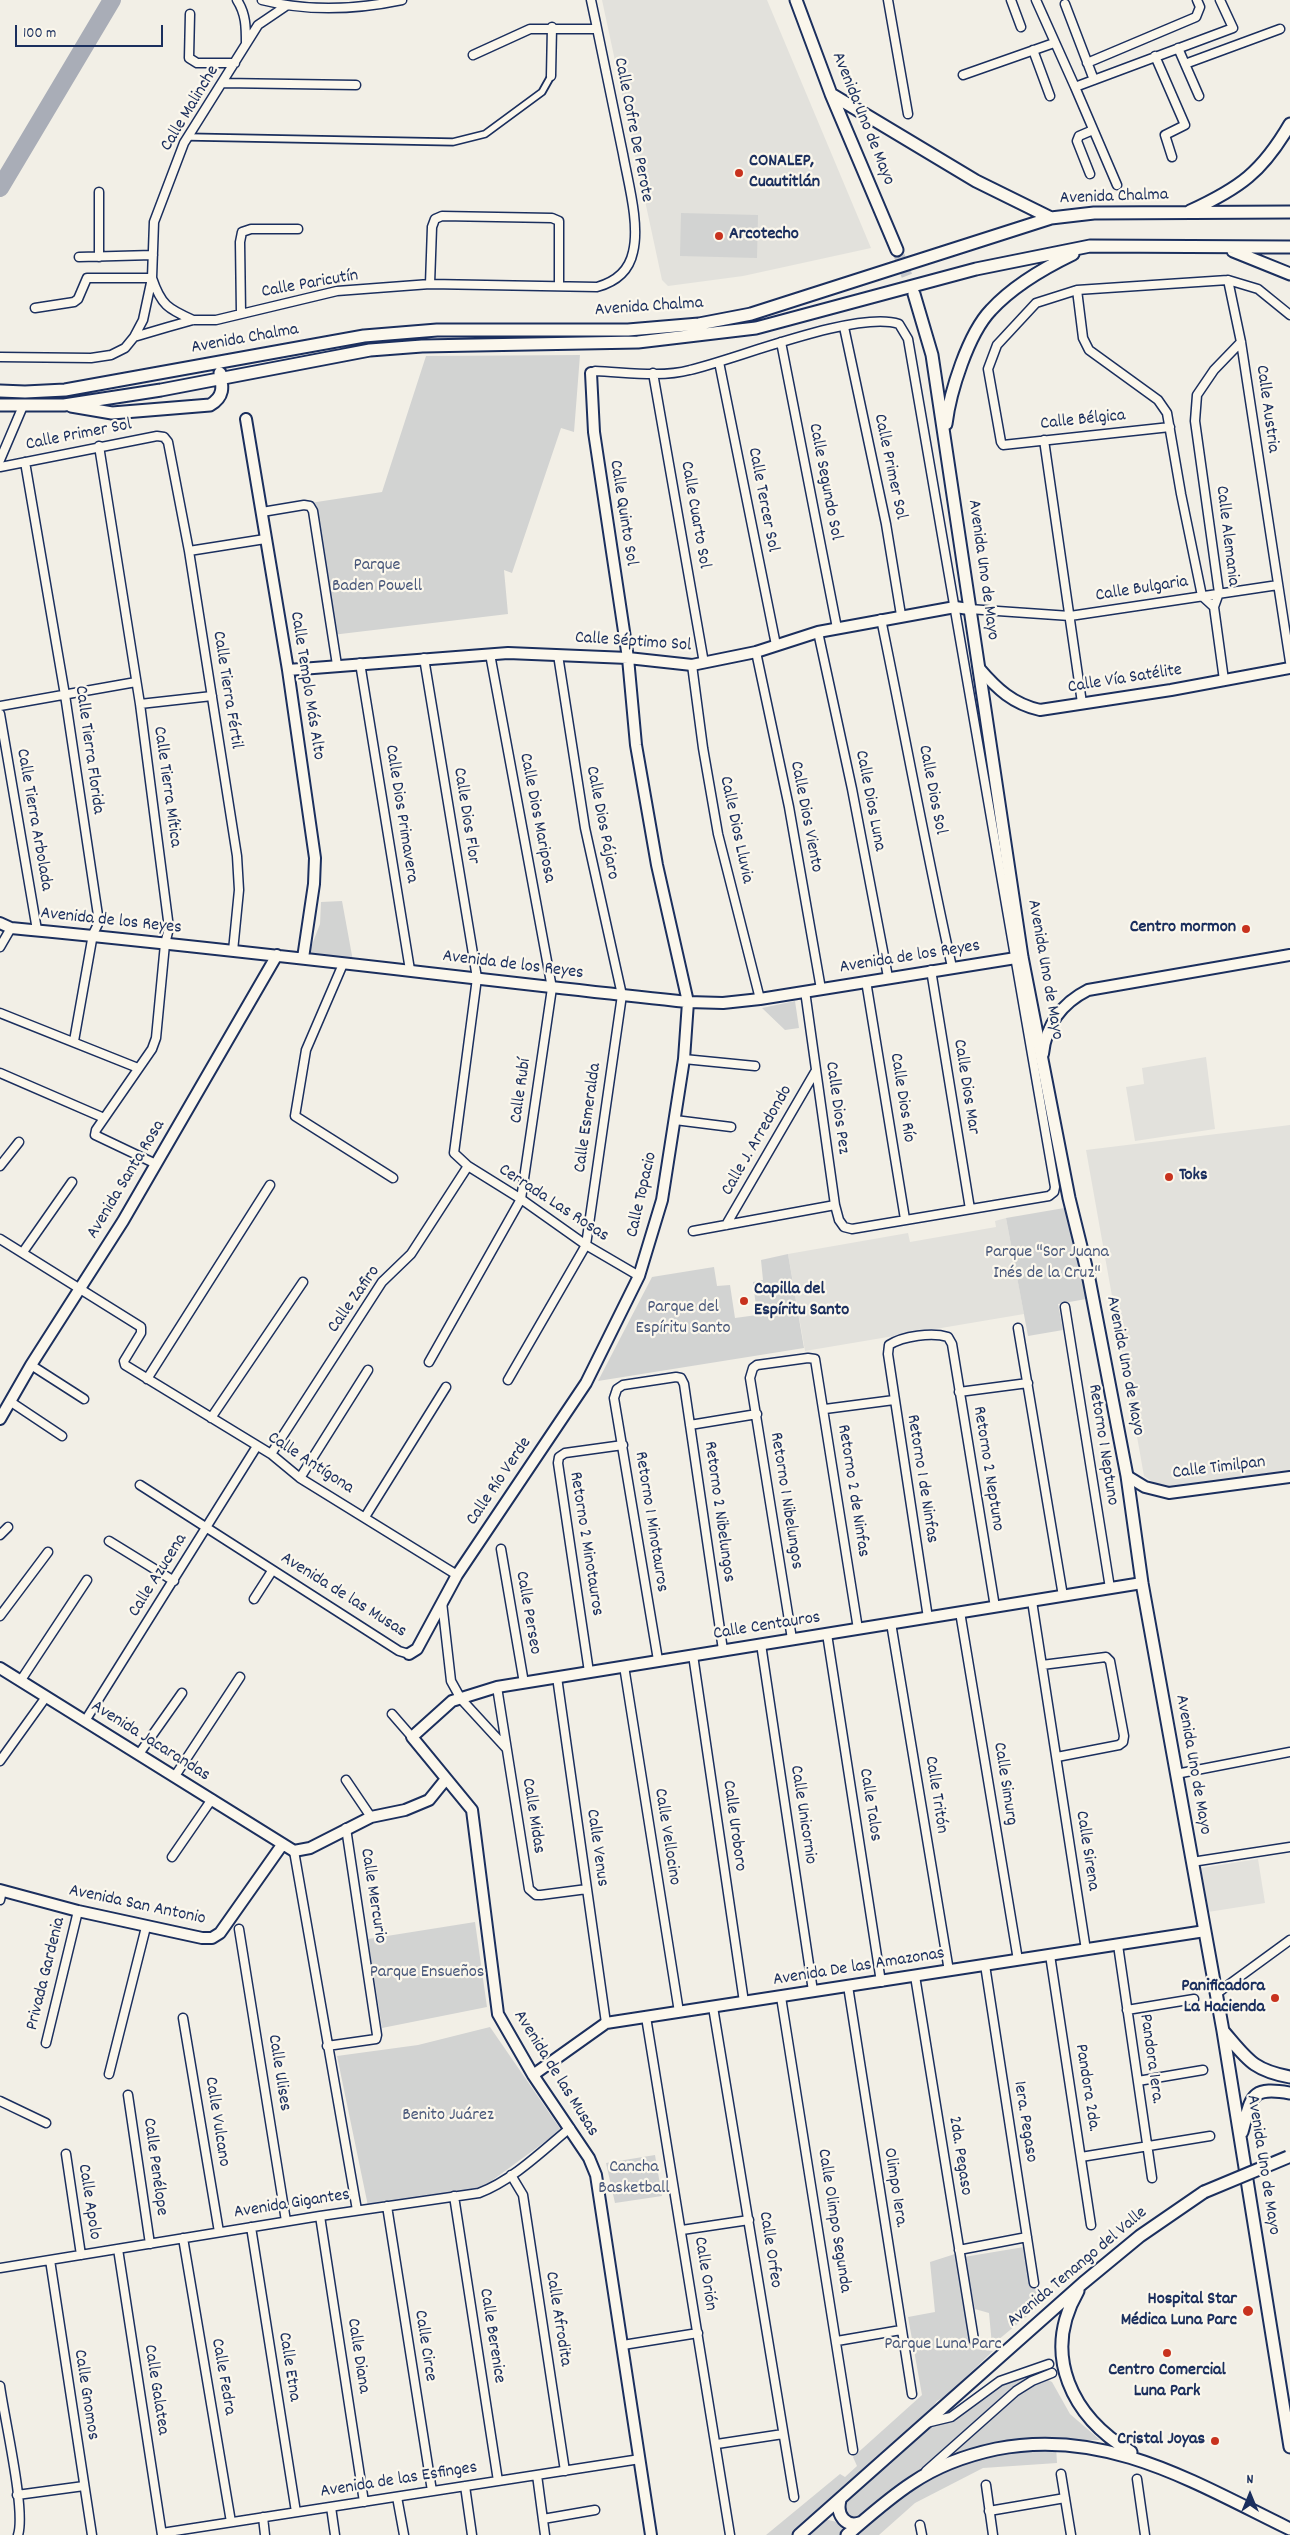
<!DOCTYPE html>
<meta charset="utf-8">
<style>
body{margin:0}
#map{position:relative;width:1290px;height:2535px;overflow:hidden;background:#f2efe6;font-family:Dekko,sans-serif}
canvas{display:block}
.north{position:absolute;left:1225px;top:2470px;width:50px;height:50px;-webkit-text-stroke:4px #fbf7ec;paint-order:stroke;rotate:0deg;font-size:14px;font-weight:700;line-height:20px;text-align:center;color:#1b2f5e}
.north::after{content:'';display:block;margin:auto;width:18px;height:22px;background:#1b2f5e;clip-path:polygon(50% 0,100% 100%,50% 72%,0 100%)}
.scale{position:absolute;left:15px;top:25px;width:148px;height:22px;box-sizing:border-box;border:2px solid #1b2f5e;border-top:0;padding-left:6px;font-size:15px;line-height:18px;white-space:nowrap;color:#1b2f5e;-webkit-text-stroke:4px #fbf7ec;paint-order:stroke}
</style>
<div id="map">
<canvas width="1290" height="2535"></canvas>
<div class="north">N</div>
<div class="scale">100 m</div>
</div>
<script>
const ctx = document.querySelector('canvas').getContext('2d');
ctx.lineJoin = 'round';
function fill(path, color) { ctx.fillStyle = color; ctx.fill(path, 'evenodd'); }
function strokePath(path, color, width, dash) { ctx.strokeStyle = color; ctx.lineWidth = width; ctx.lineCap = dash ? 'butt' : 'round'; ctx.setLineDash(dash || []); ctx.stroke(path); }
function drawText(font, color, halo, rows, align = 'center') {
  ctx.font = font + ' Dekko,sans-serif'; ctx.lineWidth = 4.5; ctx.setLineDash([]); ctx.textBaseline = 'middle'; ctx.strokeStyle = halo; ctx.fillStyle = color; for (const [text, x, y, turn = 0] of rows) {
    ctx.save(); ctx.translate(x, y); ctx.rotate((+turn || 0) * Math.PI / 180); ctx.textAlign = isNaN(turn) ? turn : align; if (halo) ctx.strokeText(text, 0, 0); ctx.fillText(text, 0, 0); ctx.restore();
  }
}
const built = new Path2D(`
 M602 0H767L871 248 743 276 668 286 662 280Z
 M1206 1057 1215 1129 1135 1141 1126 1087 1144 1084 1142 1068Z
 M1290 1125V1470L1171 1487 1156 1484 1144 1476 1086 1150Z
 M1006 1218 1024 1314 805 1351 788 1254 908 1233 910 1242 996 1227 995 1221Z
 M1258 1859 1265 1903 1208 1912 1201 1868Z`);
const green = new Path2D(`
 M681 213 758 215 757 258 680 256Z
 M580 355 574 432 561 428 512 573 504 570 508 614 332 635 310 503 382 492 426 356Z
 M342 901 353 961 308 955 320 924 321 902Z
 M795 1001 799 1028 785 1030 762 1008Z
 M1070 1207 1086 1299 1058 1304 1063 1330 1028 1336 1006 1218Z
 M788 1254 804 1348 598 1381 652 1277 714 1267 717 1286 730 1285 735 1318 757 1315 753 1282 763 1280 761 1260Z
 M475 1922 487 2007 382 2028 368 1939Z
 M490 2027 561 2130 479 2190 368 2206 337 2056 418 2045Z
 M655 2155 662 2196 615 2203 606 2163Z
 M1030 2246 1039 2306 992 2345 989 2313 975 2309 964 2257Z
 M955 2254 974 2349 993 2351 946 2396 937 2401 921 2423 793 2535H766L840 2474 845 2477 857 2466 853 2457 922 2395 908 2317 935 2312 930 2262Z
 M1044 2369 1045 2372 913 2479 854 2521 838 2507 926 2428 955 2415 1001 2384Z
 M1048 2380 1052 2382 1070 2414 1100 2440 1023 2441 929 2471 1027 2388Z
 M1056 2446 1057 2463 983 2468 915 2503 879 2535H852L912 2485 977 2455Z
 M824 2519 837 2522 842 2528V2535H805Z`);
const river = new Path2D(`
 M0 188 112 0`);
const secondaryTunnel = new Path2D(`
 M897 250 914 294`);
const pedestrian = new Path2D(`
 M189 137 453 142 485 134 542 92 551 76`);
const minor = new Path2D(`
 M237 0C246 14 246 27 246 44
 M262 0C309 12 354 10 402 0
 M888 0 908 114
 M1011 0 1021 27
 M1036 0 1075 87 1233 28 1220 0
 M1065 4 1094 80
 M190 14 189 58 197 63H235
 M1178 48 1199 96
 M1033 50 1050 96
 M473 55 530 29H597
 M1155 56 1185 125 1165 135 1172 157
 M1087 63 1196 17 1200 7 1197 0
 M1185 64 1280 29
 M963 75 1054 43
 M551 76 552 27
 M223 83 356 85
 M1075 87 1117 185
 M1090 174 1077 141 1079 136 1093 130
 M79 257 153 255
 M99 257V192
 M152 278C161 305 168 309 193 320
 M1228 280 1241 342 1290 662
 M430 284 432 227 435 219 442 216 552 218 559 221V285
 M1077 290 1083 338 1089 350 1158 400 1167 413 1181 494 1202 596 1214 607
 M35 308 74 302 78 299 87 278H152
 M241 313 240 242 242 232 251 229H298
 M844 327 886 524 901 615
 M134 337 143 320 152 278 154 222 184 143 258 25 286 6
 M781 342 837 628
 M0 357 91 358 111 355 125 348 134 337 168 327 193 320H216L337 291 430 284 597 287C615 282 629 271 633 252 640 224 628 182 623 154 612 102 602 51 591 0
 M719 362 776 645
 M591 373 595 371C625 372 660 378 690 370 737 359 857 310 899 324L908 339 1055 1187 1054 1192 1049 1196 852 1229 844 1227 839 1220 835 1205 805 991
 M653 373 704 663
 M1170 427 1003 445 1001 442 988 369 997 345 1036 303 1077 290 1228 280 1258 289 1290 315
 M1044 440 1082 703
 M99 446 140 704 169 928 165 944 156 1038 152 1049 96 1130 95 1135 156 1164
 M0 460 23 406
 M25 462 65 695 99 922 93 934 74 1041
 M0 467 157 436 164 437 168 442 189 551 237 856 239 890 233 951
 M262 512 304 505 310 506 313 511 337 665
 M189 551 265 539
 M969 609 1070 616 1278 585
 M881 619C905 735 926 851 952 967
 M818 632 852 789 888 977
 M756 652 789 807 821 989
 M424 658 477 978 454 1153 468 1166 521 1199 586 1245 639 1276
 M360 663 410 970
 M692 665 703 748 718 834 760 999
 M1224 680 1214 607 1219 593 1195 421 1197 395 1214 370 1241 342
 M140 704 212 696
 M0 706 136 682
 M0 714 37 930
 M0 947 11 928
 M343 964 306 1050 295 1116 393 1178
 M931 970 970 1209
 M866 981 905 1219
 M0 1013 138 1068
 M684 1059 755 1066
 M0 1073 104 1118
 M675 1120 731 1127
 M0 1166 19 1142
 M726 1225 815 1072
 M693 1231 835 1205
 M0 1239 141 1327V1333L124 1361 125 1365 271 1454 300 1478 457 1575
 M23 1252 72 1182
 M1065 1307 1110 1588
 M1018 1328 1063 1596
 M429 1362 521 1199 552 988 490 654
 M31 1365 84 1399
 M147 1379 270 1185
 M508 1380 586 1245 622 995 585 828 558 655
 M959 1392 1028 1383
 M11 1402 62 1436
 M825 1409 894 1400
 M211 1418 303 1282
 M690 1425 757 1414
 M271 1454 382 1282 411 1254 468 1166
 M300 1478 368 1370
 M140 1485 399 1651 409 1654
 M365 1517 446 1387
 M0 1535 8 1527
 M109 1541 174 1581
 M501 1549 524 1683
 M254 1599 272 1571
 M1032 1601 1086 1950
 M442 1602 451 1681 461 1699 506 1748
 M960 1612 1018 1960
 M0 1616 48 1552
 M928 1618 888 1354 889 1345C903 1336 932 1332 948 1337L952 1344 995 1607
 M891 1623 949 1971
 M827 1634 881 1982
 M792 1639 750 1378 753 1368 757 1365 808 1358 815 1359 858 1629
 M761 1644 813 1991
 M693 1655 744 2002
 M658 1660 614 1398 617 1389 623 1385 676 1377 681 1378 684 1384 723 1650
 M1042 1665 1106 1657 1110 1661 1124 1736 1123 1742 1119 1745 1057 1757
 M624 1666 679 2012
 M589 1672 558 1463 559 1457 565 1453 623 1445
 M557 1677 606 2023
 M21 1680 87 1580
 M497 1687 529 1889 536 1895H541L587 1889
 M392 1714 412 1737
 M85 1721 257 1446
 M139 1754 182 1693
 M0 1761 46 1697
 M1176 1774 1290 1752
 M175 1776 240 1677
 M346 1780 371 1817
 M294 1851 357 2210
 M172 1857 212 1799
 M1192 1862 1290 1847
 M0 1900 2 1891
 M239 1929 286 2221
 M1118 1945 1152 2178
 M1050 1955 1091 2225
 M985 1965 1034 2283
 M915 1976 974 2340
 M848 1986 912 2394
 M1216 1994 1290 1940
 M781 1997 853 2450
 M713 2007 794 2497
 M1127 2010 1194 1999
 M646 2017 730 2535
 M183 2018 219 2232
 M46 2043 78 1911
 M327 2046 376 2039 377 2035 346 1828
 M109 2074 146 1927
 M1138 2081 1203 2070
 M128 2095 150 2244
 M0 2101 46 2123
 M66 2154 81 2255
 M1081 2157 1210 2136
 M511 2175 523 2195 565 2471
 M454 2196 498 2481
 M387 2206 432 2491
 M320 2216 364 2502
 M251 2227 296 2512
 M682 2230 749 2220
 M183 2238 231 2522
 M118 2249 162 2535
 M959 2250 1027 2237
 M50 2260 92 2535
 M0 2268 320 2216 479 2193C513 2180 542 2151 570 2128
 M837 2341 901 2330
 M623 2345 698 2333
 M0 2386C4 2417 26 2510 18 2535
 M926 2423 951 2417 1000 2381 1049 2364
 M717 2444 783 2434
 M926 2471 1016 2391 1032 2381 1052 2373
 M1061 2474 1071 2535
 M537 2475 545 2535
 M1137 2479 1145 2535
 M986 2485 993 2535
 M465 2486 472 2535
 M17 2495 84 2486
 M397 2497 404 2535
 M331 2507 335 2535
 M989 2511 1065 2498
 M263 2517 265 2535
 M543 2519 595 2510
 M920 2525 922 2535
 M162 2533 640 2459`);
const tertiary = new Path2D(`
 M246 419 288 670 315 858 314 884 303 958
 M979 668C997 689 1013 704 1040 710L1171 690 1290 668
 M288 670 508 653 628 658 692 665 756 652 818 632 955 607 969 609
 M0 923 11 928C237 949 462 978 688 1002L723 1003 760 999 1022 957
 M1043 1054C1046 1025 1062 1003 1088 990L1290 955
 M0 1419 31 1365 123 1221 277 955
 M1127 1476 1145 1487 1169 1493 1290 1477
 M409 1654 417 1649 457 1575 586 1383 639 1276 662 1200 684 1059 688 1002 657 865 636 745 628 658 594 432 591 373
 M0 1668 294 1851 310 1848 371 1817 405 1810 429 1800 446 1779
 M0 1890 78 1911 202 1938H212L220 1933 282 1845
 M533 2075 606 2023 1205 1931
 M651 2535 596 2175 589 2158 533 2075 498 2014 472 1810 412 1737 452 1701 497 1687 1142 1583`);
const secondary = new Path2D(`
 M796 0 831 94 897 250
 M831 94 976 181 1051 218
 M1190 211C1240 188 1262 172 1290 124
 M1233 251 1290 274
 M914 294 932 355 1022 957 1069 1198 1089 1279 1127 1476 1142 1583 1223 2031 1290 2447
 M0 391 25 392 65 390 364 336 437 330H628L699 324 751 314 1051 218 1094 213 1290 212
 M0 405H64L161 390 370 350 422 346 638 342 756 328 976 269 1090 246 1290 247
 M71 406 112 413 210 405C224 397 223 387 220 373
 M946 424C950 392 968 334 991 310 1013 286 1044 268 1073 254
 M1224 2032C1248 2060 1253 2070 1290 2077
 M1242 2132C1252 2097 1249 2086 1290 2093
 M1078 2291C1041 2355 1072 2417 1131 2452
 M840 2500C836 2515 846 2529 862 2522
 M799 2535 1083 2283 1140 2236 1204 2192
 M847 2535C868 2517 889 2498 912 2483 937 2466 968 2455 996 2449 1106 2427 1195 2483 1290 2529`);
const secondaryBridge = new Path2D(`
 M1204 2192 1288 2157`);
const markers = [
 [739,173,5,"#c8321e"],
 [719,236,5,"#c8321e"],
 [1246,929,5,"#c8321e"],
 [1169,1177,5,"#c8321e"],
 [744,1301,5,"#c8321e"],
 [1275,1998,5,"#c8321e"],
 [1248,2311,6,"#c8321e"],
 [1167,2353,5,"#c8321e"],
 [1215,2441,5,"#c8321e"]
];
const streetNames = [
 ["Calle Malinche",191,109,-59],
 ["Avenida Uno de Mayo",862,119,68],
 ["Calle Cofre De Perote",632,130,79],
 ["Avenida Chalma",1114,198,-2],
 ["Calle Paricutín",310,285,-10],
 ["Avenida Chalma",649,308,-4],
 ["Avenida Chalma",245,340,-10],
 ["Calle Austria",1266,409,82],
 ["Calle Bélgica",1083,421,-6],
 ["Calle Primer Sol",79,436,-11],
 ["Calle Primer Sol",889,467,78],
 ["Calle Segundo Sol",824,482,79],
 ["Calle Tercer Sol",762,500,79],
 ["Calle Quinto Sol",622,513,81],
 ["Calle Cuarto Sol",694,515,80],
 ["Calle Alemania",1226,536,83],
 ["Avenida Uno de Mayo",982,570,82],
 ["Calle Bulgaria",1142,590,-9],
 ["Calle Séptimo Sol",633,643,4],
 ["Calle Vía Satélite",1125,680,-9],
 ["Calle Templo Más Alto",306,686,81],
 ["Calle Tierra Fértil",226,690,81],
 ["Calle Tierra Florida",88,750,82],
 ["Calle Tierra Mítica",166,787,82],
 ["Calle Dios Sol",931,790,79],
 ["Calle Dios Luna",869,801,79],
 ["Calle Dios Primavera",400,814,81],
 ["Calle Dios Flor",465,816,81],
 ["Calle Dios Viento",805,817,79],
 ["Calle Dios Mariposa",536,818,79],
 ["Calle Tierra Arbolada",33,820,80],
 ["Calle Dios Pájaro",601,823,79],
 ["Calle Dios Lluvia",735,830,78],
 ["Avenida de los Reyes",111,922,6],
 ["Avenida de los Reyes",910,958,-9],
 ["Avenida de los Reyes",513,966,7],
 ["Avenida Uno de Mayo",1044,970,80],
 ["Calle Dios Mar",965,1087,81],
 ["Calle Rubí",522,1091,-82],
 ["Calle Dios Río",901,1098,81],
 ["Calle Dios Pez",836,1108,82],
 ["Calle Esmeralda",589,1118,-82],
 ["Calle J. Arredondo",758,1141,-60],
 ["Avenida Santa Rosa",127,1180,-59],
 ["Calle Topacio",643,1195,-77],
 ["Cerrada Las Rosas",553,1204,33],
 ["Calle Zafiro",355,1300,-55],
 ["Avenida Uno de Mayo",1124,1366,79],
 ["Retorno 1 Neptuno",1102,1445,81],
 ["Calle Antígona",310,1464,33],
 ["Retorno 2 Neptuno",987,1469,81],
 ["Calle Timilpan",1219,1469,-7],
 ["Retorno 1 de Ninfas",921,1479,81],
 ["Calle Río Verde",500,1482,-56],
 ["Retorno 2 de Ninfas",852,1491,81],
 ["Retorno 1 Nibelungos",785,1501,81],
 ["Retorno 2 Nibelungos",718,1512,82],
 ["Retorno 1 Minotauros",650,1522,81],
 ["Retorno 2 Minotauros",585,1544,81],
 ["Calle Azucena",159,1576,-58],
 ["Avenida de las Musas",343,1596,32],
 ["Calle Perseo",527,1613,80],
 ["Calle Centauros",767,1627,-9],
 ["Avenida Jacarandas",150,1742,32],
 ["Avenida Uno de Mayo",1192,1765,80],
 ["Calle Simurg",1004,1784,81],
 ["Calle Tritón",935,1795,81],
 ["Calle Talos",869,1805,81],
 ["Calle Unicornio",802,1815,81],
 ["Calle Midas",532,1816,81],
 ["Calle Uroboro",733,1826,82],
 ["Calle Vellocino",666,1837,81],
 ["Calle Venus",596,1848,82],
 ["Calle Sirena",1086,1851,81],
 ["Calle Mercurio",372,1896,81],
 ["Avenida San Antonio",137,1906,12],
 ["Avenida De las Amazonas",859,1968,-9],
 ["Privada Gardenia",47,1974,-76],
 ["Pandora 1era.",1150,2059,82],
 ["Calle Ulises",278,2073,81],
 ["Avenida de las Musas",555,2074,58],
 ["Pandora 2da.",1086,2088,81],
 ["Calle Vulcano",216,2122,81],
 ["1era. Pegaso",1024,2122,81],
 ["2da. Pegaso",959,2156,81],
 ["Avenida Uno de Mayo",1262,2165,81],
 ["Calle Penélope",154,2167,82],
 ["Olimpo 1era.",894,2188,81],
 ["Calle Apolo",88,2202,81],
 ["Avenida Gigantes",292,2205,-9],
 ["Calle Olimpo Segunda",833,2221,81],
 ["Calle Orfeo",769,2250,81],
 ["Avenida Tenango del Valle",1078,2268,-40],
 ["Calle Orión",704,2274,81],
 ["Calle Afrodita",557,2319,81],
 ["Calle Berenice",491,2336,81],
 ["Calle Circe",424,2346,81],
 ["Calle Diana",357,2356,81],
 ["Calle Etna",288,2367,81],
 ["Calle Fedra",222,2377,80],
 ["Calle Galatea",155,2390,81],
 ["Calle Gnomos",85,2395,81],
 ["Avenida de las Esfinges",399,2481,-9]
];
const poiNames = [
 ["CONALEP,",749,163],
 ["Cuautitlán",749,184],
 ["Arcotecho",729,236],
 ["Centro mormon",1236,929,"right"],
 ["Toks",1179,1177],
 ["Capilla del",754,1291],
 ["Espíritu Santo",754,1312],
 ["Panificadora",1265,1988,"right"],
 ["La Hacienda",1265,2009,"right"],
 ["Hospital Star",1237,2301,"right"],
 ["Médica Luna Parc",1237,2322,"right"],
 ["Centro Comercial",1167,2372,"center"],
 ["Luna Park",1167,2393,"center"],
 ["Cristal Joyas",1205,2441,"right"]
];
const parkNames = [
 ["Parque",377,567],
 ["Baden Powell",377,588],
 ["Parque \"Sor Juana",1047,1254],
 ["Inés de la Cruz\"",1047,1275],
 ["Parque del",683,1309],
 ["Espíritu Santo",683,1330],
 ["Parque Ensueños",427,1974],
 ["Benito Juárez",448,2117],
 ["Cancha",634,2169],
 ["Basketball",634,2190],
 ["Parque Luna Parc",943,2346]
];
fill(built, '#e2e1dc');
fill(green, '#d2d3d2');
strokePath(river, '#a9adb7', 18);
strokePath(secondaryTunnel, '#c7c9cb', 11, [11, 5.5]);
strokePath(pedestrian, '#1b2f5e', 9);
strokePath(minor, '#1b2f5e', 11);
strokePath(tertiary, '#1b2f5e', 14);
strokePath(secondary, '#1b2f5e', 15);
strokePath(pedestrian, '#fbf7ec', 5.5);
strokePath(minor, '#fbf7ec', 8);
strokePath(tertiary, '#fbf7ec', 10);
strokePath(secondary, '#fbf7ec', 11);
strokePath(secondaryBridge, '#1b2f5e', 15, []);
strokePath(secondaryBridge, '#fbf7ec', 11);
for (const [x, y, r, color] of markers) { const dot = new Path2D(); dot.arc(x, y, r, 0, 2 * Math.PI); ctx.fillStyle = color; ctx.fill(dot); strokePath(dot, '#fbf7ec', 2); }
drawText('18px', '#1b2f5e', '#fbf7ec', streetNames);
drawText('bold 18px', '#1b2f5e', '#fbf7ec', poiNames, 'left');
drawText('18px', '#49587b', '#fbf7ec', parkNames);
</script>
